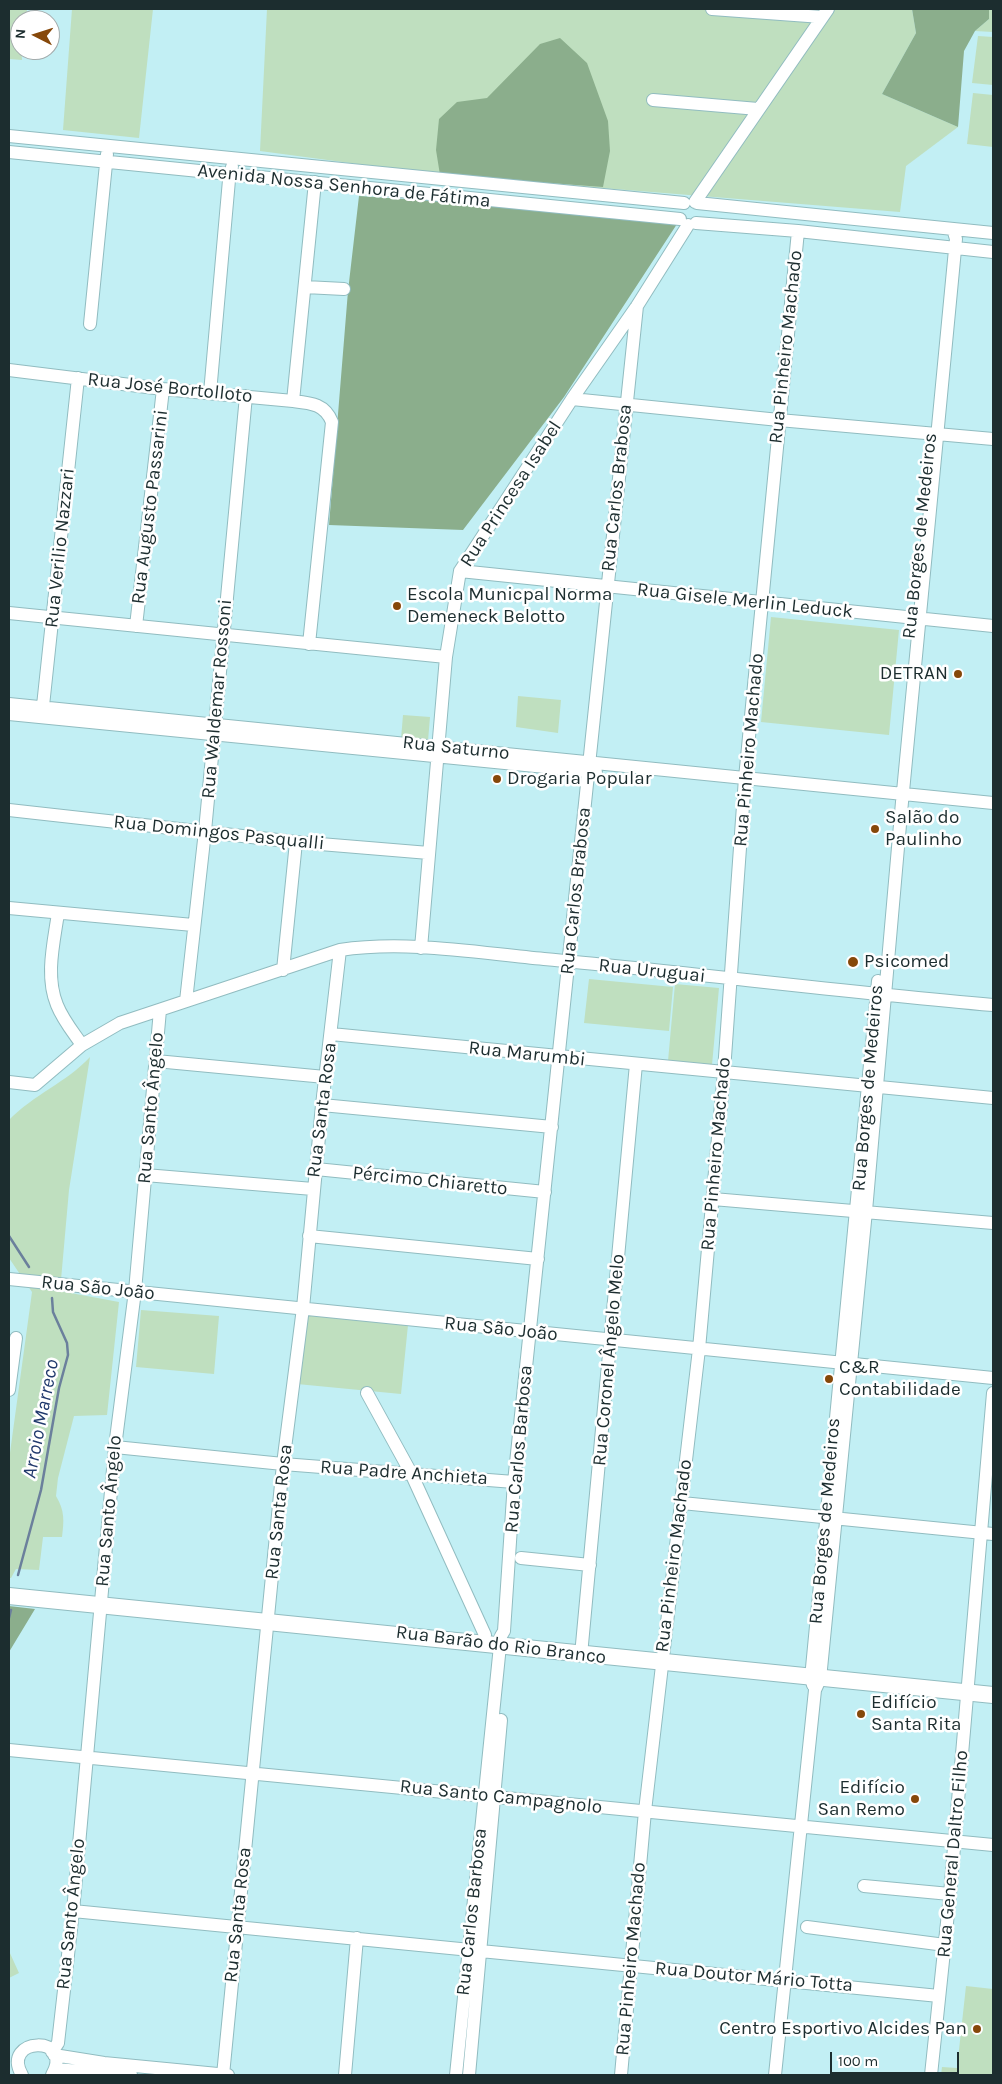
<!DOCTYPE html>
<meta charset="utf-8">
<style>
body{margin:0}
#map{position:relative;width:1002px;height:2084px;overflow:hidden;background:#c2eff4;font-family:Karla,sans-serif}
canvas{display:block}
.frame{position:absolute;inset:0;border:10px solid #1c2d2f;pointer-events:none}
.north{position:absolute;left:10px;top:10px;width:50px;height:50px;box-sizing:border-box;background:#fff;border:1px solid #a4abac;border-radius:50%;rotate:275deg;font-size:14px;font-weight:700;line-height:20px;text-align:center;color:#1c2d2f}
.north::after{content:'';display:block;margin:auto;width:18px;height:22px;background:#86480a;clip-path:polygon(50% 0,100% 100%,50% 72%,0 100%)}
.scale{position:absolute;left:830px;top:2052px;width:129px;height:22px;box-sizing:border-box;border:2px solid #1c2d2f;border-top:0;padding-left:6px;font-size:15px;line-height:18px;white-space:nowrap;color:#1c2d2f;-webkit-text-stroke:4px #fff;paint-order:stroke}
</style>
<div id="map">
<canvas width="1002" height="2084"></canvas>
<div class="frame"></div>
<div class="north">N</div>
<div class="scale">100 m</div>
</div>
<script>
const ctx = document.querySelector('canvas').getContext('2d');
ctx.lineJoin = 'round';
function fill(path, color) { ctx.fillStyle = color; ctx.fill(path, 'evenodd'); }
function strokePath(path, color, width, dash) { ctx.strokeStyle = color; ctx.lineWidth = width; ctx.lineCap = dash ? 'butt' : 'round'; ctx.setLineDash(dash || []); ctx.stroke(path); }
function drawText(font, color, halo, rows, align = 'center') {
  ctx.font = font + ' Karla,sans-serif'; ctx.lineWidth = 5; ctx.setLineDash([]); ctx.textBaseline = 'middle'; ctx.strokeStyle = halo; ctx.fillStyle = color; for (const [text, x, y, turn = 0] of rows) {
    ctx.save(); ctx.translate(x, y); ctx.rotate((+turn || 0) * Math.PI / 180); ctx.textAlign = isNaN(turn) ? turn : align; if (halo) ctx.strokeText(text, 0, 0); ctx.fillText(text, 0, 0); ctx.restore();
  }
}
const green = new Path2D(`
 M9 9H27L26 20H20L22 60 9 59Z
 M72 9H153L139 138 63 130Z
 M267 9H912L916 33 882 94 958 127 906 166 900 212 440 175 260 151Z
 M989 9H993V32L975 31 989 19Z
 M978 36 993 37V85L972 83Z
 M973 93 993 95V147L967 144Z
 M771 617 899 630 889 735 761 722Z
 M518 696 561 700 558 733 516 727Z
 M403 715 430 717 428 741 401 739Z
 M589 979 673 987 669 1031 584 1023Z
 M675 984 719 988 712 1065 668 1061Z
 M90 1057 69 1190 60 1291 119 1302 107 1415 74 1416 58 1478 56 1496C65 1511 64 1521 62 1537H43L39 1570 16 1569 11 1578H9V1460L32 1292 9 1258V1120C33 1095 67 1082 90 1057Z
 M141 1310 219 1316 214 1374 136 1367Z
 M303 1315 408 1325 401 1394 297 1384Z
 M9 1951 19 1973 9 1978Z
 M966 1986 993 1989V2075H941L942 2067 957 2068Z`);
const forest = new Path2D(`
 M912 9H989V19L975 31 964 51 958 127 882 94 916 33Z
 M560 38 587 63 608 121 610 151 603 187 440 175 436 150 439 119 457 102 487 98 540 44Z
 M359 196 511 206 677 224 564 397 463 530 329 525 348 291Z
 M9 1606 35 1609 9 1652Z`);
const stream = new Path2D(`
 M9 1236 29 1267
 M18 1575 41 1490 59 1388 68 1355 67 1343 53 1312 52 1298
 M9 1618 11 1610`);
const minor = new Path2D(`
 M712 9 822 17
 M653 100 758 109
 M9 136 684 203
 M9 152 680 219
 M695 202 828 9
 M697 203 993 233
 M696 223 798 231 993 252
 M305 287 344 289
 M90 324 107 154
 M9 370 163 389 293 401C311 403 325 404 332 422L309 644
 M210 393 229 180 232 167
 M572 399 779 420 993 439
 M293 401 315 182
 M460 571 993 626
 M9 613 446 657
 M136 626 163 389
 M9 704 993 803
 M9 714 596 772
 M42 715 78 378
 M9 810 296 842 429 853
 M9 908 193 925
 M58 913C54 942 45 976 57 1005 63 1020 73 1032 82 1045
 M421 948 446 657 460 571 572 399 637 306 688 225
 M283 970 296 842
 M186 1001 205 831 246 396
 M331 1034 993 1098
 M156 1061 325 1077
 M9 1082 35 1085 82 1045 120 1023 340 950C407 940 478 953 544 959 694 973 843 992 993 1005
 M322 1105 552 1127
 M316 1169 545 1192
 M145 1175 313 1189
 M713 1199 993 1223
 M309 1236 538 1259
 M9 1279 993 1378
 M9 1390 16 1338
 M367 1393 411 1473 485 1635
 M115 1447 283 1464 514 1482
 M682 1503 993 1534
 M521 1558 590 1565
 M581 1655 636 1064
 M813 1685 811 1678 878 981
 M9 1750 993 1845
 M864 1886 950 1894
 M73 1911 939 1996
 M807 1927 945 1945
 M52 2052 58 2043 73 1911 115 1447 135 1291 160 1010
 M54 2055 104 2063 228 2075
 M55 2069 131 2075
 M22 2075C0 2037 75 2034 52 2075
 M223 2075 283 1464 303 1308 322 1105 340 950
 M345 2075 357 1938
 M456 2075 501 1636 504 1631 514 1482 637 306
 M469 2075 501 1720
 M621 2075 645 1811 699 1349 724 1071 745 778 798 231
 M775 2075 815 1690 820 1679 866 1211 902 802 956 239 953 229
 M931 2075 950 1894 993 1393`);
const major = new Path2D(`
 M9 1596 993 1695`);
const markers = [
 [397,606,5,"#86480a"],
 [958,674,5,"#86480a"],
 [497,779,5,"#86480a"],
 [875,829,5,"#86480a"],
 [853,962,6,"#86480a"],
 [829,1379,5,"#86480a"],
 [861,1714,5,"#86480a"],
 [915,1799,5,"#86480a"],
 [977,2029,5,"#86480a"]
];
const streetNames = [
 ["Avenida Nossa Senhora de Fátima",344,186,6],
 ["Rua Pinheiro Machado",786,347,-84],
 ["Rua José Bortolloto",170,388,6],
 ["Rua Carlos Brabosa",617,488,-84],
 ["Rua Princesa Isabel",511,494,-57],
 ["Rua Augusto Passarini",150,507,-83],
 ["Rua Borges de Medeiros",920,536,-84],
 ["Rua Verilio Nazzari",60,548,-84],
 ["Rua Gisele Merlin Leduck",745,601,6],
 ["Rua Waldemar Rossoni",217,699,-85],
 ["Rua Saturno",456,748,6],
 ["Rua Pinheiro Machado",749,750,-85],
 ["Rua Domingos Pasqualli",219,833,6],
 ["Rua Carlos Brabosa",576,891,-84],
 ["Rua Uruguai",652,971,6],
 ["Rua Marumbi",527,1054,6],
 ["Rua Borges de Medeiros",868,1088,-85],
 ["Rua Santo Ângelo",151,1108,-85],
 ["Rua Santa Rosa",322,1110,-83],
 ["Rua Pinheiro Machado",716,1154,-85],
 ["Pércimo Chiaretto",430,1181,6],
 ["Rua São João",98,1288,6],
 ["Rua São João",501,1329,6],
 ["Rua Coronel Ângelo Melo",609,1360,-85],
 ["Rua Carlos Barbosa",519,1449,-85],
 ["Rua Padre Anchieta",404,1473,4],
 ["Rua Santo Ângelo",109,1511,-85],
 ["Rua Santa Rosa",279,1512,-84],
 ["Rua Borges de Medeiros",825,1521,-85],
 ["Rua Pinheiro Machado",674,1556,-83],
 ["Rua Barão do Rio Branco",501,1645,7],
 ["Rua Santo Campagnolo",501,1797,6],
 ["Rua General Daltro Filho",953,1854,-85],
 ["Rua Carlos Barbosa",472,1912,-84],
 ["Rua Santo Ângelo",71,1914,-84],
 ["Rua Santa Rosa",238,1915,-84],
 ["Rua Pinheiro Machado",631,1959,-85],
 ["Rua Doutor Mário Totta",754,1977,5]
];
const poiNames = [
 ["Escola Municpal Norma",407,595],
 ["Demeneck Belotto",407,617],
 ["DETRAN",948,674,"right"],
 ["Drogaria Popular",507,779],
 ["Salão do",885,818],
 ["Paulinho",885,840],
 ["Psicomed",864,962],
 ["C&R",839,1368],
 ["Contabilidade",839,1390],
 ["Edifício",871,1703],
 ["Santa Rita",871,1725],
 ["Edifício",905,1788,"right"],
 ["San Remo",905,1810,"right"],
 ["Centro Esportivo Alcides Pan",967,2029,"right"]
];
const waterNames = [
 ["Arroio Marreco",41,1419,-79]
];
fill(green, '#bfdfbf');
fill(forest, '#8bae8c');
strokePath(stream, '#6b809c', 2.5);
strokePath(minor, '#91bcc0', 14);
strokePath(major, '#91bcc0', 18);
strokePath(minor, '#fff', 12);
strokePath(major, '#fff', 16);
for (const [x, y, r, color] of markers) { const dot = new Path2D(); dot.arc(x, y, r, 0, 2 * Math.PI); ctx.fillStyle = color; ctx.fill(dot); strokePath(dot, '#fff', 2); }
drawText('19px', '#1c2d2f', '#fff', streetNames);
drawText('19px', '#1c2d2f', '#fff', poiNames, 'left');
drawText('italic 20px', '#213a6d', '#fff', waterNames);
</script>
